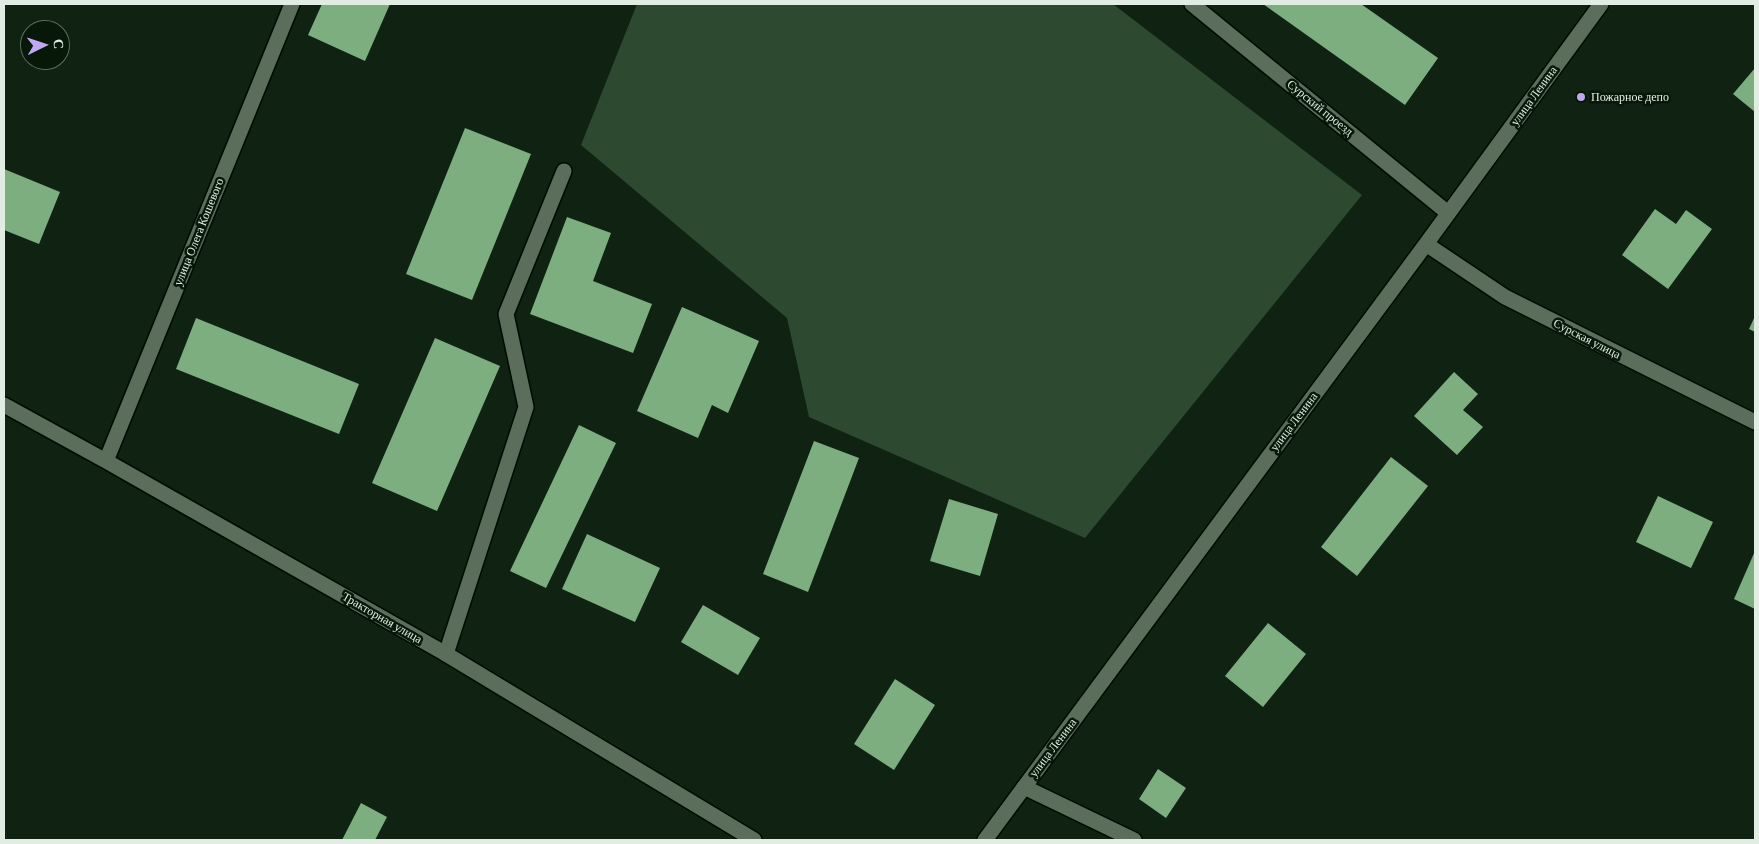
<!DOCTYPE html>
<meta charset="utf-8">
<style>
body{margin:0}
#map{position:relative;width:1759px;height:844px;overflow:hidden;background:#102212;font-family:"Crimson Pro",serif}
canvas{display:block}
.frame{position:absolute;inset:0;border:5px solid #e1ede2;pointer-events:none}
.north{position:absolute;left:20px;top:20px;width:50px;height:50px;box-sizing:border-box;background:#071809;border:1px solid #5e6d60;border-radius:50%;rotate:86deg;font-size:14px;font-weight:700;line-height:20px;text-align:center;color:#e1ede2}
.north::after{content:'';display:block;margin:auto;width:18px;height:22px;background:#c1a8f3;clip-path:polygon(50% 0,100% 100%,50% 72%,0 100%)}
</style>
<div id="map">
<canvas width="1759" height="844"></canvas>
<div class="frame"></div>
<div class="north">С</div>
</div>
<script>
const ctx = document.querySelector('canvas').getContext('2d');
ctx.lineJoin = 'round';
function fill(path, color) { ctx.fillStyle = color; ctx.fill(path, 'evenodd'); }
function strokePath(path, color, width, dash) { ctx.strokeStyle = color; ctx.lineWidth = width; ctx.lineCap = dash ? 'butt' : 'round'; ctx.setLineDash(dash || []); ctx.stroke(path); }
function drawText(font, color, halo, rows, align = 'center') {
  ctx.font = font + ' "Crimson Pro",serif'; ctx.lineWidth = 5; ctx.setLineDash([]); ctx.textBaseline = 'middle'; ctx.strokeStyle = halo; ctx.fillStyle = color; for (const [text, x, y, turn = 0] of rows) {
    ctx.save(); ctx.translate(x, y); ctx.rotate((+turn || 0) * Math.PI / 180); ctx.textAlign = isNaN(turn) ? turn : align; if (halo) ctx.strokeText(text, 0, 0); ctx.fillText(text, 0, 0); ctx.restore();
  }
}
const green = new Path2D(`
 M637 4H1113L1362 195 1085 538 809 417 787 318 581 145Z`);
const building = new Path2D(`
 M322 4H390L365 61 308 35Z
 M1263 4H1361L1438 58 1405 105Z
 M1755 68V112L1733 94Z
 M465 128 531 154 472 300 406 274Z
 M4 169 60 192 39 244 4 230Z
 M1655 209 1676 224 1686 210 1712 229 1668 289 1622 255Z
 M567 217 611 233 593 281 652 304 633 353 530 314Z
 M682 307 759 341 728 413 712 405 698 438 637 411Z
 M1755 316V332L1749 329Z
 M196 318 359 384 339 434 176 369Z
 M435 338 500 366 437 511 372 483Z
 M1454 372 1478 394 1463 410 1483 427 1457 455 1414 416Z
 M579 425 616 443 546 588 510 571Z
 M814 441 859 458 808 592 763 574Z
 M1391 457 1428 486 1357 576 1321 547Z
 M1658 496 1713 522 1691 568 1636 542Z
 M949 499 998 514 980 576 930 561Z
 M587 534 660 568 635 622 562 589Z
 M1755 551V609L1734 599Z
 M703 605 760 638 738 675 681 642Z
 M1268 623 1306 654 1263 707 1225 676Z
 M895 679 935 705 894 770 854 744Z
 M1158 769 1186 788 1166 818 1139 799Z
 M361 803 387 817 375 840H342Z`);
const lane = new Path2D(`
 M446 654 526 407 506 314 564 171`);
const street = new Path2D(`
 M1192 4 1448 213
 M4 405 106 461 446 654 754 840
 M106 461 292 4
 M1024 787 1134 840`);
const secondary = new Path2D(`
 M1426 244 1505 297 1755 422
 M985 840 1426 244 1601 4`);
const markers = [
 [1581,97,5,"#c1a8f3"]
];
const streetNames = [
 ["улица Ленина",1534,96,-54],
 ["Сурский проезд",1320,108,39],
 ["улица Олега Кошевого",199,232,-68],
 ["Сурская улица",1587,339,27],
 ["улица Ленина",1294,422,-53],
 ["Тракторная улица",382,618,30],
 ["улица Ленина",1053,748,-53]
];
const poiNames = [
 ["Пожарное депо",1591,97]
];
fill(green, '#2d4930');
fill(building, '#7cae80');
strokePath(lane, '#000b01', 18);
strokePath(street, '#000b01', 18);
strokePath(secondary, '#000b01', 18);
strokePath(lane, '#5a6e5b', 15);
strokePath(street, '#5a6e5b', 15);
strokePath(secondary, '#5a6e5b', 15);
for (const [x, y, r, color] of markers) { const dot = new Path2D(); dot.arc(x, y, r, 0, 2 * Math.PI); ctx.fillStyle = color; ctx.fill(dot); strokePath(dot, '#071809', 2); }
drawText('12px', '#e1ede2', '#071809', streetNames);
drawText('12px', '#e1ede2', '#071809', poiNames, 'left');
</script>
